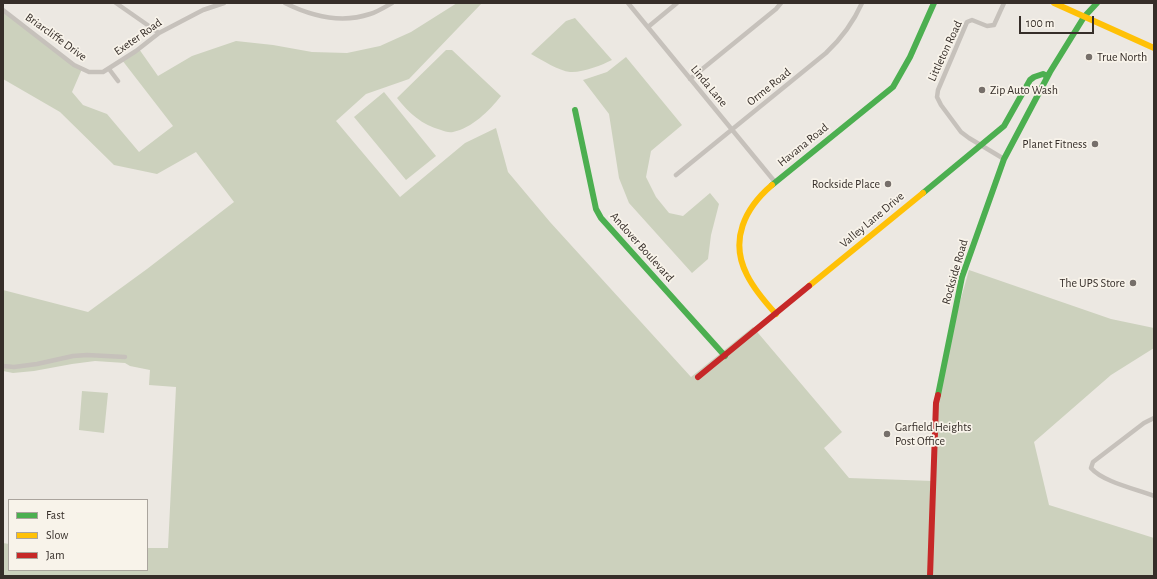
<!DOCTYPE html>
<style>
body{margin:0}
#map{position:relative;width:1157px;height:579px;overflow:hidden;background:#ece8e2;font-family:"Alegreya Sans",sans-serif}
canvas{display:block}
.frame{position:absolute;inset:0;border:4px solid #362e29;pointer-events:none}
.legend{position:absolute;left:8px;top:499px;width:140px;height:72px;box-sizing:border-box;background:#f8f3ea;border:1px solid #aaa49d;margin:0;padding:5px 7px;list-style:none;font-size:12px;color:#362e29}
.legend li{display:flex;align-items:center;gap:8px;height:20px}
.legend b{width:20px;border:1px solid #aaa49d}
.scale{position:absolute;left:1019px;top:16px;width:75px;height:18px;box-sizing:border-box;border:2px solid #362e29;border-top:0;padding-left:5px;font-size:12px;line-height:14px;white-space:nowrap;color:#362e29;-webkit-text-stroke:3px #f8f3ea;paint-order:stroke}
</style>
<div id="map">
<canvas width="1157" height="579"></canvas>
<div class="frame"></div>
<ul class="legend">
<li><b style="height:5px;background:#4caf50"></b>Fast</li>
<li><b style="height:5px;background:#ffc107"></b>Slow</li>
<li><b style="height:5px;background:#c62828"></b>Jam</li>
</ul>
<div class="scale">100 m</div>
</div>
<script>
const ctx = document.querySelector('canvas').getContext('2d');
ctx.lineJoin = 'round';
function fill(path, color) { ctx.fillStyle = color; ctx.fill(path, 'evenodd'); }
function strokePath(path, color, width, dash) { ctx.strokeStyle = color; ctx.lineWidth = width; ctx.lineCap = dash ? 'butt' : 'round'; ctx.setLineDash(dash || []); ctx.stroke(path); }
function drawText(font, color, halo, rows, align = 'center') {
  ctx.font = font + ' "Alegreya Sans",sans-serif'; ctx.lineWidth = 3.5; ctx.setLineDash([]); ctx.textBaseline = 'middle'; ctx.strokeStyle = halo; ctx.fillStyle = color; for (const [text, x, y, turn = 0] of rows) {
    ctx.save(); ctx.translate(x, y); ctx.rotate((+turn || 0) * Math.PI / 180); ctx.textAlign = isNaN(turn) ? turn : align; if (halo) ctx.strokeText(text, 0, 0); ctx.fillText(text, 0, 0); ctx.restore();
  }
}
const green = new Path2D(`
 M457 3H482L409 79 366 94 336 121 400 197 465 143 496 128 508 172 550 222 691 377 753 327 842 432 824 448 849 478 933 481 936 403 947 348 969 270 1111 319 1154 328V348L1111 375 1034 442 1049 505 1154 538V576H3V543L9 544V570H147V548H168L176 387 149 385 150 370 130 366 125 363 95 361 72 364 34 371 13 373 3 371V290L88 312 147 269 234 202 196 152 157 174 114 165 60 112 3 79V10L82 69 72 92 83 105 107 114 139 152 173 126 122 60 139 49 158 76 192 56 236 41 273 45 312 52 347 53 380 46 411 32Z
 M575 18 612 60C602 65 582 73 570 72 559 71 542 60 531 54L566 21Z
 M446 50H452L501 96C489 111 472 128 453 132 449 133 444 131 441 130 422 125 409 113 397 98Z
 M626 57 682 125 651 151 646 177 656 197 669 213 683 216 710 193 719 204 711 235 708 259 692 273 629 203 619 178 609 114 583 80 607 72Z
 M384 92 436 156 406 180 354 117Z
 M82 391 108 393 104 433 79 430Z`);
const street = new Path2D(`
 M116 3 159 33
 M285 3C311 16 340 24 370 14 377 12 385 7 392 3
 M628 3 775 182
 M1004 3 994 25 987 26 972 20 967 22 938 90 937 97 941 105 961 132 969 138 1004 159
 M3 10 74 65 89 72H103L136 51 159 33 203 10 224 3
 M648 27 677 3
 M109 69 118 81
 M690 79 776 9 781 3
 M676 175 826 53C842 38 853 23 862 3
 M3 366 14 367 37 364 73 356 87 355 125 357
 M1154 418 1144 423 1093 462 1091 468C1103 482 1136 489 1154 496`);
const fast = new Path2D(`
 M575 110 596 209 601 218 725 356
 M772 185 893 87 910 57 934 3
 M923 193 1004 126 1030 80 1034 77 1043 74 1047 76
 M938 395 962 277 1004 159 1050 72 1084 17 1097 3`);
const slow = new Path2D(`
 M1054 3 1154 48
 M772 185C745 208 729 240 747 275 754 289 765 302 776 314
 M809 286 923 193`);
const jam = new Path2D(`
 M698 377 809 286
 M930 576 936 403 938 395`);
const markers = [
 [1089,57,4,"#766f6a"],
 [982,90,4,"#766f6a"],
 [1095,144,4,"#766f6a"],
 [888,184,4,"#766f6a"],
 [1133,283,4,"#766f6a"],
 [887,434,4,"#766f6a"]
];
const streetNames = [
 ["Briarcliffe Drive",56,37,36],
 ["Exeter Road",138,37,-35],
 ["Littleton Road",945,51,-65],
 ["Linda Lane",709,86,50],
 ["Orme Road",769,87,-39],
 ["Havana Road",803,145,-39],
 ["Valley Lane Drive",872,220,-40],
 ["Andover Boulevard",642,247,48],
 ["Rockside Road",955,272,-74]
];
const poiNames = [
 ["True North",1097,57],
 ["Zip Auto Wash",990,90],
 ["Planet Fitness",1087,144,"right"],
 ["Rockside Place",880,184,"right"],
 ["The UPS Store",1125,283,"right"],
 ["Garfield Heights",895,427],
 ["Post Office",895,441]
];
fill(green, '#ccd1bd');
strokePath(street, '#c6c1bb', 4.5);
strokePath(fast, '#4caf50', 6);
strokePath(slow, '#ffc107', 6);
strokePath(jam, '#c62828', 6);
for (const [x, y, r, color] of markers) { const dot = new Path2D(); dot.arc(x, y, r, 0, 2 * Math.PI); ctx.fillStyle = color; ctx.fill(dot); strokePath(dot, '#f8f3ea', 1.5); }
drawText('12px', '#362e29', '#f8f3ea', streetNames);
drawText('12px', '#362e29', '#f8f3ea', poiNames, 'left');
</script>
